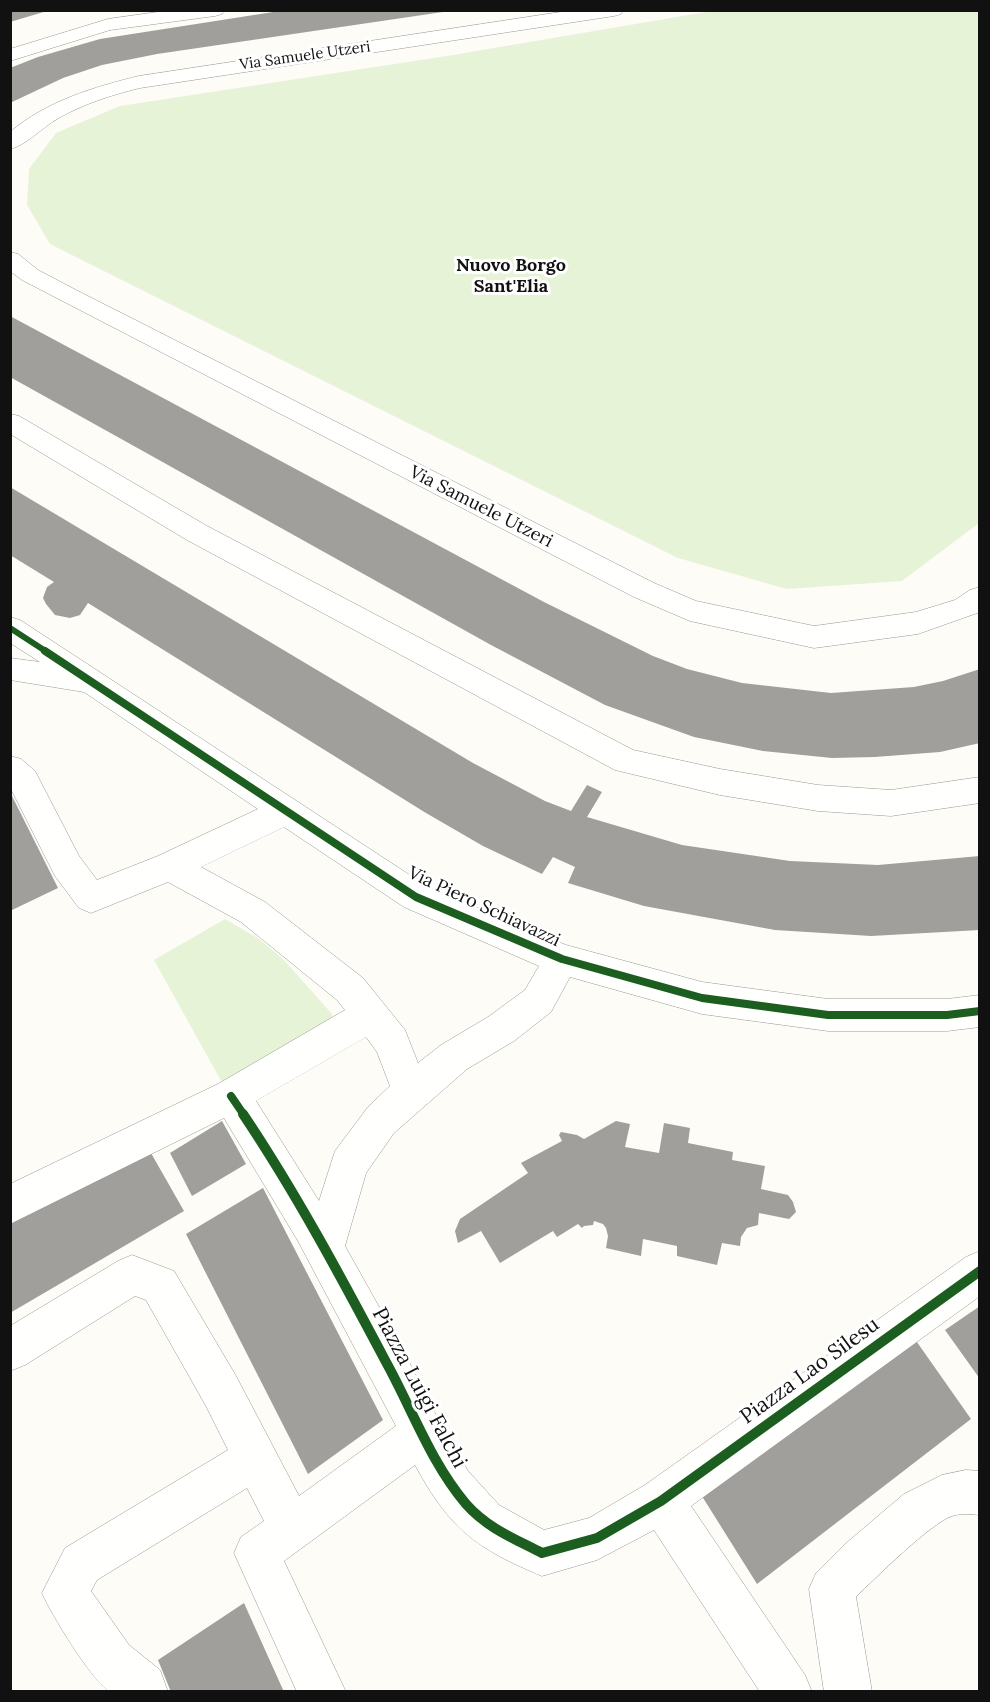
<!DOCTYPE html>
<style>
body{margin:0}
#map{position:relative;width:990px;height:1702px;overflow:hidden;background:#fdfcf7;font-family:Lora,serif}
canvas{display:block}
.frame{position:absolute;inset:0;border:12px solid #111;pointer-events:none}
</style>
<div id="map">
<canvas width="990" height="1702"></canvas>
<div class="frame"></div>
</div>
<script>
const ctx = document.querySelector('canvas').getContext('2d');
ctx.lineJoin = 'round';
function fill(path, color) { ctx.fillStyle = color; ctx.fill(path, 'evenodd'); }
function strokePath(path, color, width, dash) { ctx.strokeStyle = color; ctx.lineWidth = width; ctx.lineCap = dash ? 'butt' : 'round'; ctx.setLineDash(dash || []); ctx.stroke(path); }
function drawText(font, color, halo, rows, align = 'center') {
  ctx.font = font + ' Lora,serif'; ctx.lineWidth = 6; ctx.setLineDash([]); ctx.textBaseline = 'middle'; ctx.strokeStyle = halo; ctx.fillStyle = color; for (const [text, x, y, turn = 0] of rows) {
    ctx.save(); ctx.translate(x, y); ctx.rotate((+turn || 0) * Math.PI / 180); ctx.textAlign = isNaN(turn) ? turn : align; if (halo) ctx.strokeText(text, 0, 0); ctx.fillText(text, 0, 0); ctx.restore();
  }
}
const green = new Path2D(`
 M712 11H979V523L902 581 787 589 678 558 50 244 27 205 29 169 56 133 120 106 447 56Z
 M225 919 259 939 283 959 332 1014V1033L225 1088 154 960Z`);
const building = new Path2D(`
 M10 10H47V11L10 22Z
 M286 10 443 12 157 54 102 65 63 78 10 103V68L38 57 100 39Z
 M10 316 544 602 653 656 687 669 742 683 831 693 914 687 943 681 980 669V743L940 752 875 757 832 758 763 751 694 737 605 705 491 645 10 377Z
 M10 487 473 763 545 801 571 811 587 785 602 792 587 817 682 845 790 861 878 865 980 856V930L871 936 775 930 644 906 568 883 575 867 553 857 542 874 483 846 426 813 88 603 80 615 70 618 55 615 46 604 43 598 47 587 54 582 10 555Z
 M10 792 58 888 10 911Z
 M222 1121 246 1164 192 1196 170 1153Z
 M616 1121 630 1124 625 1147 659 1153 664 1123 690 1128 688 1143 733 1152 732 1160 765 1166 761 1189 788 1195 793 1202 796 1212 789 1219 759 1213 758 1225 747 1228 741 1237 740 1246 722 1243 717 1265 677 1256V1246L643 1239 641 1256 606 1248 608 1236 606 1228 603 1224 594 1221 593 1225 584 1226 582 1228 578 1224 557 1237 553 1231 500 1263 481 1231 458 1243 455 1231 460 1219 528 1173 521 1163 562 1141 559 1135 561 1132 577 1135 584 1139Z
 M147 1146 184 1211 10 1313V1221Z
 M263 1188 383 1420 308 1474 186 1234Z
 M980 1306V1379L945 1330Z
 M912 1335 971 1419 757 1584 700 1493Z
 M244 1603 284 1692H171L158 1660Z`);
const minor = new Path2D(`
 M172 10H224L222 14 215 16 110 30 10 61V49L108 19Z
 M574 10H623L621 14 614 16 140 88C111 95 83 104 57 119 43 127 25 146 10 149V132C47 101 94 87 139 76Z
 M10 252 18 254 38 270 76 290 654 583 696 601 814 626 916 612 955 600 970 590 980 587V612L918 634 814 648 690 621 634 597 22 280 10 271Z
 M10 414 19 416 207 526 633 750 720 769 818 785 891 790 980 777V803L891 816 818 811 720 795 615 770 187 540 10 434Z
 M10 617 20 620 428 887 566 945 702 982 828 999H947L980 995V1027L947 1031H828L702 1014 570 977 551 1012 514 1041 467 1069 394 1133 366 1173 345 1246 402 1348 444 1431 468 1471 499 1505 544 1530 589 1518 645 1485 966 1257 980 1251V1296L691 1506 805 1675 812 1692H760L654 1530 597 1560 542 1576C475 1548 450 1529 415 1465L284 1561 346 1692H297L234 1553 241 1537 264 1521 247 1488 97 1580 91 1591 129 1645 160 1670 168 1692C156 1692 121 1695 111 1692 94 1685 50 1612 42 1593L65 1548 228 1450 206 1406 146 1300 135 1296 25 1365 10 1371V1326L118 1261 132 1255 174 1271 236 1376 299 1496 396 1426 298 1241 224 1118 10 1224V1184L218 1084 345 1010 337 1000 241 922 168 882 91 913 79 908 55 876 10 787V756L21 759 35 771 79 856 97 880 158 856 258 809 84 692 10 680V658L40 662 10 643ZM284 827 404 907 539 966 525 990 488 1017 441 1045 418 1063 405 1030 363 978 265 902 201 867ZM366 1037 377 1052 390 1086 368 1107 335 1151 319 1201 256 1101Z
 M966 1470 980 1471V1515C970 1514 961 1513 952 1516 931 1523 874 1579 856 1597L872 1692H824L809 1589 816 1573 844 1545 904 1494 942 1475Z`);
const cyclewayFar2 = new Path2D(`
 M10 628 47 652`);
const cyclewayFar1 = new Path2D(`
 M45 651 416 897 562 959 702 998 828 1015H947L980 1011
 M231 1096 244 1115`);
const cycleway = new Path2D(`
 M243 1114C296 1193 341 1277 386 1362 412 1409 431 1463 466 1504 487 1528 515 1539 542 1553L597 1538 661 1501 980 1271`);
const farStreetnames = [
 ["Via Samuele Utzeri",305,56,-8]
];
const farQuarternames = [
 ["Nuovo Borgo",511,266],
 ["Sant'Elia",511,287]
];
const streetNames = [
 ["Via Samuele Utzeri",481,507,27],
 ["Via Piero Schiavazzi",484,907,25]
];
const nearStreetnames = [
 ["Piazza Lao Silesu",810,1371,-36],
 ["Piazza Luigi Falchi",419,1388,62]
];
fill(green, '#e7f3d7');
fill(building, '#a19f9c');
strokePath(minor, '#979795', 1);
fill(minor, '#fffffe');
strokePath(cyclewayFar2, '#1b5e20', 6);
strokePath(cyclewayFar1, '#1b5e20', 8);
strokePath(cycleway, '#1b5e20', 10);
drawText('15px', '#111', '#fff', farStreetnames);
drawText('bold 18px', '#111', '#fff', farQuarternames);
drawText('18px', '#111', '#fff', streetNames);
drawText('21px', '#111', '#fff', nearStreetnames);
</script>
